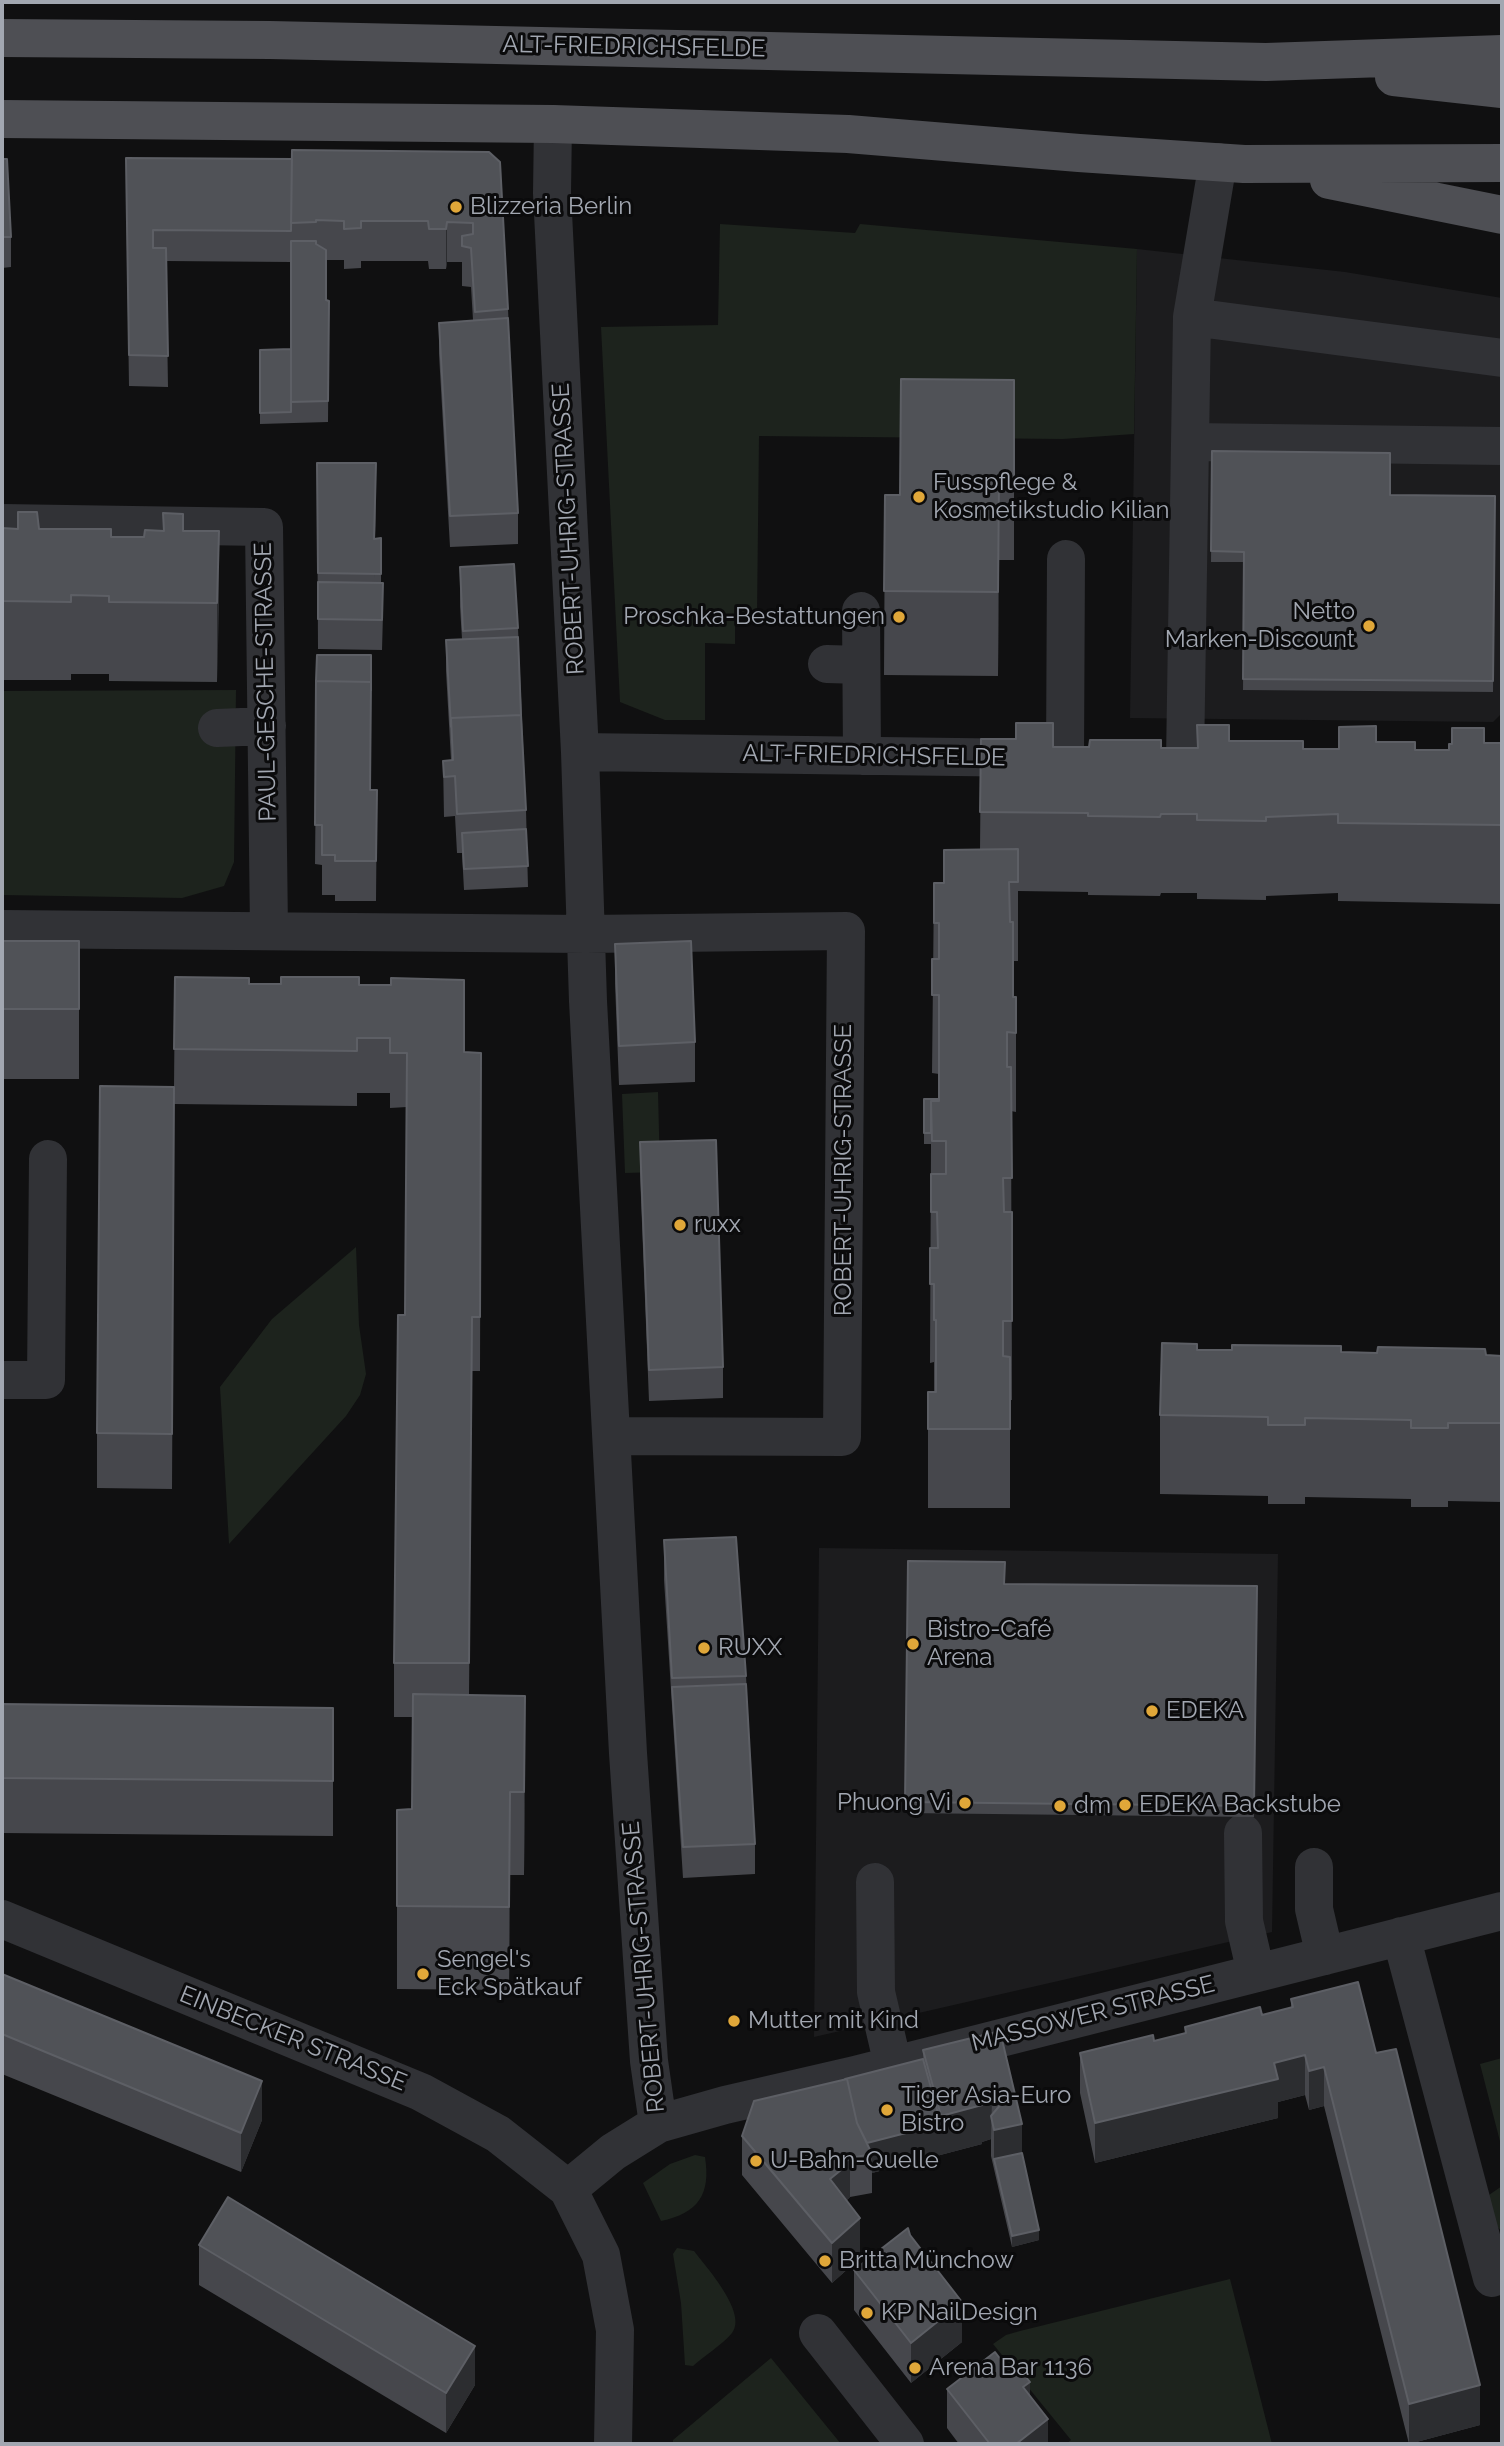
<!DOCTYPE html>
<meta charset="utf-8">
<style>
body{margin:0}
#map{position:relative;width:1504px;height:2446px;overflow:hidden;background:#101011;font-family:Raleway,sans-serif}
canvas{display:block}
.frame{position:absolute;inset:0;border:4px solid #a2a7b1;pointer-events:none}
</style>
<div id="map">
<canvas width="1504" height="2446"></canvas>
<div class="frame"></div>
</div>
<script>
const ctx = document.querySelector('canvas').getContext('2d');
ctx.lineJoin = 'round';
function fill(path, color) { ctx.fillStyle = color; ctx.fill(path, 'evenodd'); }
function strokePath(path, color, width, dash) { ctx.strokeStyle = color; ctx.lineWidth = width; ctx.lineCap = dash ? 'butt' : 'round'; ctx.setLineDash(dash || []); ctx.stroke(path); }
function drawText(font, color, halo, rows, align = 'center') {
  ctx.font = font + ' Raleway,sans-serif'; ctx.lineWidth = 6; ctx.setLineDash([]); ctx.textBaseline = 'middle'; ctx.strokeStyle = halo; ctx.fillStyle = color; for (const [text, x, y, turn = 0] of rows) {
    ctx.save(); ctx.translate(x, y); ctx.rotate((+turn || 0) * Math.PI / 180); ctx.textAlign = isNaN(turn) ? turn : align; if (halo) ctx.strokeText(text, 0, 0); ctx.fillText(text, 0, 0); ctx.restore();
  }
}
const built = new Path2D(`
 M1137 249 1345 272 1502 298V713L1493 722 1130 718Z
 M819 1548 1278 1554 1272 1932 814 2037Z`);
const green = new Path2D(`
 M720 224 855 233 860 224 1137 249 1134 434 1063 439 759 436 757 615H735V644L705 643V720H665L620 702 601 327 718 325Z
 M236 690 234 862 224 886 182 898 2 895V691Z
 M658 1092 660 1172 625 1173 622 1094Z
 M356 1247 359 1325 366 1374 360 1395 346 1416 229 1544 220 1387 272 1319Z
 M1502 2058V2149L1480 2064Z
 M695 2155 705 2157C711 2195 698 2213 661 2221L643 2183 670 2164Z
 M1502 2186V2231L1497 2227 1486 2197Z
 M677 2248 694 2251C706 2267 748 2313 732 2333 722 2345 705 2355 693 2366L685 2365 681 2303 673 2254Z
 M1230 2279 1272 2444H1066L1071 2440 993 2344 1006 2335 1020 2331Z
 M771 2358 841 2444H673V2440Z`);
const minor = new Path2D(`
 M553 124 552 193 580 752 588 1001 628 1753 649 2061 658 2124 613 2152 568 2189
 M1192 317 1502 358
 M1191 442 1502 446
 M2 523 264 527 269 930
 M861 611 862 756
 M827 664 861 665
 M217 728 267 726
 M580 752 1032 758
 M1065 758 1066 559
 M1185 760 1192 317 1218 162
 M2 929 586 934 846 931 842 1437 612 1436
 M2 1380H46L48 1159
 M1243 1833 1244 1921 1256 1973
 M1314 1867V1909L1325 1956
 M875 1882 876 1992 893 2065
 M2 1919 421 2092 498 2134 568 2189 601 2255 615 2330 613 2444
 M1401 1936 1492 2278
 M658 2124 725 2105 855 2075 1502 1911
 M818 2333 905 2444`);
const major = new Path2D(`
 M2 38 270 40 1266 62 1502 54
 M1394 77 1502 89
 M2 119 553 124 848 134 1079 153 1244 164 1502 163
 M1329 180 1502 215`);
const wall = new Path2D(`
 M489 152 508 309 518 513V544L450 547 439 354V323L473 320 471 287 462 286V262H447L446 269H429L428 261H361V268L344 269V260H326V300L329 301 328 422 260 424V350L291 349V262L166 261 168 387 129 386 126 188 292 159Z
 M2 159 11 237V267L2 268Z
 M1212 451 1390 495 1495 496 1493 692 1243 690 1244 562H1211Z
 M317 463 376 503 375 538H381V583L383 614 382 650 318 649Z
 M1014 463V560H999L998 676 884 675 885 495H900Z
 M18 512 39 529 111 537H144L163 531V513L183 531H219L217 682 109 681V674H71V680H2V528L18 529Z
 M460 567 518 628 526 810 528 887 464 890 462 853H457L455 816 444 817 443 761 451 760 446 671V640L462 639 460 607Z
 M317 655 370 790H377L376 901H335V895H322V865L315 864Z
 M1452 728 1484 743H1502V904L1338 901V893L1266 896V900L1197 899V893H1161L1160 896 1088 895V892L1018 891V961H1013V997H1016V1112L1011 1111 1012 1400H1010V1508H928V1392H934V1362L930 1363 931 1144H924V1099H939V1074L932 1073 934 883H944L980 850 981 739 1053 747 1197 748 1229 741 1303 749H1339L1376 742 1415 750H1449L1452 744Z
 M2 941H79V1079H2Z
 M615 944 695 1042V1082L619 1085 615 984Z
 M175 977 249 984 359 985 464 1052 481 1053 480 1371H472L469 1695 525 1780 524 1875H510L509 1990 397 1989V1810L412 1809V1717H394V1663L405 1315 407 1107 390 1108V1093H357V1106L174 1104 172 1489 97 1488V1433L174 1087Z
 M640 1142 723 1367V1398L649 1401 640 1173Z
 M1197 1350 1502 1356V1502L1448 1501V1507H1411V1499L1305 1497V1504H1268V1496L1160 1494V1415Z
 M664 1540 746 1676 755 1844V1874L683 1878 664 1580Z
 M908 1561 1004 1584 1257 1586 1254 1817 905 1813Z
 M2 1704 333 1708V1836L2 1833Z
 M2 1974 262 2120 241 2172 2 2074Z
 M1291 1999 1376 2053 1480 2425 1409 2444 1324 2106 1309 2110 1305 2095 1278 2102V2118L1095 2163 1080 2093V2053L1154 2041 1185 2034V2027L1262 2015 1291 2008Z
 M1000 2031 1022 2153 1039 2240 1012 2247 991 2156V2139L982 2142V2144L872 2173V2193L850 2197 847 2200 860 2258 832 2283 742 2175V2136L845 2079 923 2059V2050Z
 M910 2235 962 2342 911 2383 854 2310V2270Z
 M199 2245 475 2385 446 2433 199 2285Z
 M1011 2373 1030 2396 1048 2444H959L947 2428V2389Z`);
const shadedWall = new Path2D(`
 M447 222V262L446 269V229Z
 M376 463V503L374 578V539Z
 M999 477V560L998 676V592Z
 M219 531V610L217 682V603Z
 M525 1696V1780L524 1875V1792Z
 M510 1792V1875L509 1990V1907Z
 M1305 2055V2095L1278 2102V2118L1095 2163V2123L1274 2063Z
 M1324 2067V2106L1309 2110V2071Z
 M262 2081V2120L241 2172V2133Z
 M992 2099 991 2139 982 2142V2144L872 2173V2154L863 2144 941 2124V2116Z
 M1022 2124V2164L994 2159V2130Z
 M850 2158V2197L841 2205 830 2179 840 2166Z
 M860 2218V2258L832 2283V2243Z
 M1039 2230V2240L1012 2247V2236Z
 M962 2302V2342L911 2383V2343Z
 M475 2346V2385L446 2433V2393Z
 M1030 2382V2422L1023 2387Z
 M1480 2385V2425L1409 2444V2404Z
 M1048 2419V2444H1016Z`);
const building = new Path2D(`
 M292 150 489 152 500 162 508 309 475 312 471 248 462 246V236L473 234V223L447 222 446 229H429L428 221H361V228L344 229V221L316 220V222L291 223Z
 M126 158 292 159 291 231 153 230V248H166L168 356 129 355Z
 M2 159H7L11 237H2Z
 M291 241H316V244L326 250V300L329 301 328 401 291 402Z
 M508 318 518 513 450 516 439 323Z
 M291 349V412L260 413V350Z
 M901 379 1014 380V477H999L998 592 884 591 885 495H900Z
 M1212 451 1390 453V495L1495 496 1493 681 1243 679 1244 552 1211 551Z
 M317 463H376L374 539 381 538V574L318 573Z
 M18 512H37L39 529H111V537H144L145 530 164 531 163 513 183 514V531H219L217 603 109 602V596L71 595V602L2 601V528L18 529Z
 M514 564 518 628 463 631 460 567Z
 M318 582 383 583 382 620 318 619Z
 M518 637 521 715 451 718V727L446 640Z
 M317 655H371V691V682L316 681Z
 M316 681 371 682 370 790H377L376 861H335V855H322V825H315Z
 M521 715 526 810 457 814 455 776 444 777 443 761 453 760 451 718Z
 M1016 723H1053V747H1089L1090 740H1161V748H1198L1197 725H1229V741H1303V749H1339V727L1376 726V742H1415V750H1449V744H1452V728H1484V743H1502V825L1338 823V814L1266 817V821L1197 820V814H1161L1160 817 1088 816V813L980 812 981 739H1016Z
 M526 829 528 866 464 869 462 833Z
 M1018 849V882H1009L1010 922H1013V997H1016V1033L1007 1032V1067H1011L1012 1178H1003L1004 1212H1012V1321H1003V1356L1010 1357V1429H928V1392H936V1320H934V1284H930V1248H938L937 1212H931V1174H946V1141H932L931 1101H939V995H932V959H939V923H934V883H944V850Z
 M2 941H79V1009H2Z
 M691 941 695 1042 619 1046 615 944Z
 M175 977 249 978V984H281V977H359V985H391V978L464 980V1052L481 1053 480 1317H472L469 1663H394L398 1315H405L407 1053H390V1038H357V1051L174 1049Z
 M100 1086 174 1087 172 1434 97 1433Z
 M924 1099H939V1101H931V1133H924Z
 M716 1140 723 1367 649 1370 640 1142Z
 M1162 1343 1197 1344V1350H1232V1345L1341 1346V1352L1377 1353 1378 1347 1485 1349 1486 1355 1502 1356V1423H1448V1428H1411V1420L1305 1418V1425H1268V1417L1160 1415Z
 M736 1537 746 1676 672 1678 664 1540Z
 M908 1561 1005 1562 1004 1584 1257 1586 1254 1806 905 1802Z
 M746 1684 755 1844 683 1847 672 1687Z
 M413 1694 525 1696 524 1792H510L509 1907 397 1906V1810L412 1809Z
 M2 1704 333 1708V1781L2 1778Z
 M2 1974 262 2081 241 2133 2 2034Z
 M1358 1982 1376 2053 1396 2049 1480 2385 1409 2404 1324 2067 1309 2071 1305 2055 1274 2063 1278 2079 1095 2123 1080 2053 1153 2035 1154 2041 1186 2033 1185 2027 1260 2007 1262 2015 1293 2007 1291 1999Z
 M1000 2031 1022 2124 994 2130 991 2116 1001 2104 992 2099 981 2102 982 2105 941 2116 923 2050Z
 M923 2059 941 2124 867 2143 857 2123 847 2079H845Z
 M847 2079 857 2123 872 2154 850 2158 840 2166 841 2170 830 2179 860 2218 832 2243 742 2136 754 2101Z
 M1022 2153 1039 2230 1012 2236 994 2159Z
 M228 2197 475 2346 446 2393 199 2245Z
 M908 2228 910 2235 962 2302 911 2343 854 2270Z
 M995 2352 1011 2373 1018 2367 1030 2382 1023 2387 1048 2419 1016 2444H990L947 2389Z`);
const markers = [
 [456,207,7,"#e0a739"],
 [919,497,7,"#e0a739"],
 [899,617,7,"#e0a739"],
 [1369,626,7,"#e0a739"],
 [680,1225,7,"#e0a739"],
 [913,1644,7,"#e0a739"],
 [704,1648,7,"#e0a739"],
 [1152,1711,7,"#e0a739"],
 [965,1803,7,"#e0a739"],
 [1125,1805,7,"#e0a739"],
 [1060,1806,7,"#e0a739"],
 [423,1974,7,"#e0a739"],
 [734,2021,7,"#e0a739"],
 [887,2110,7,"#e0a739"],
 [756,2161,7,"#e0a739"],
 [825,2261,7,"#e0a739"],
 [867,2313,7,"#e0a739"],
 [915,2368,7,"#e0a739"]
];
const streetNames = [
 ["ALT-FRIEDRICHSFELDE",634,47,1],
 ["ROBERT-UHRIG-STRASSE",569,529,-93],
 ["PAUL-GESCHE-STRASSE",266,682,-91],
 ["ALT-FRIEDRICHSFELDE",874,756,1],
 ["ROBERT-UHRIG-STRASSE",844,1170,-90],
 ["ROBERT-UHRIG-STRASSE",644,1967,-95],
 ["MASSOWER STRASSE",1093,2014,-14],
 ["EINBECKER STRASSE",293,2039,22]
];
const poiNames = [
 ["Blizzeria Berlin",470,207],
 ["Fusspflege &",933,483],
 ["Kosmetikstudio Kilian",933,511],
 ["Netto",1355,612,"right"],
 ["Marken-Discount",1355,640,"right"],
 ["Proschka-Bestattungen",885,617,"right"],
 ["ruxx",694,1225],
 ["Bistro-Café",927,1630],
 ["Arena",927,1658],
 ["RUXX",718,1648],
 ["EDEKA",1166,1711],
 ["Phuong Vi",951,1803,"right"],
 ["EDEKA Backstube",1139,1805],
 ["dm",1074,1806],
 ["Sengel's",437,1960],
 ["Eck Spätkauf",437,1988],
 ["Mutter mit Kind",748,2021],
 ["Tiger Asia-Euro",901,2096],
 ["Bistro",901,2124],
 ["U-Bahn-Quelle",770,2161],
 ["Britta Münchow",839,2261],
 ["KP NailDesign",881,2313],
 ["Arena Bar 1136",929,2368]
];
fill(built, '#1c1c1e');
fill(green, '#1d231d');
strokePath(minor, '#313236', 38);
strokePath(major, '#4e4f54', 38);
fill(wall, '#46474c');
fill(shadedWall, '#2c2d30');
fill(building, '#505257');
strokePath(building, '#5d5f65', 2);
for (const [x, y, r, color] of markers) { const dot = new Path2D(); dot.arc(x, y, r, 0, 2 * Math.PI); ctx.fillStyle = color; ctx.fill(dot); strokePath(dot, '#0b0b0c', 2.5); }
drawText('24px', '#a2a7b1', '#0b0b0c', streetNames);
drawText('24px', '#a2a7b1', '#0b0b0c', poiNames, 'left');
</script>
